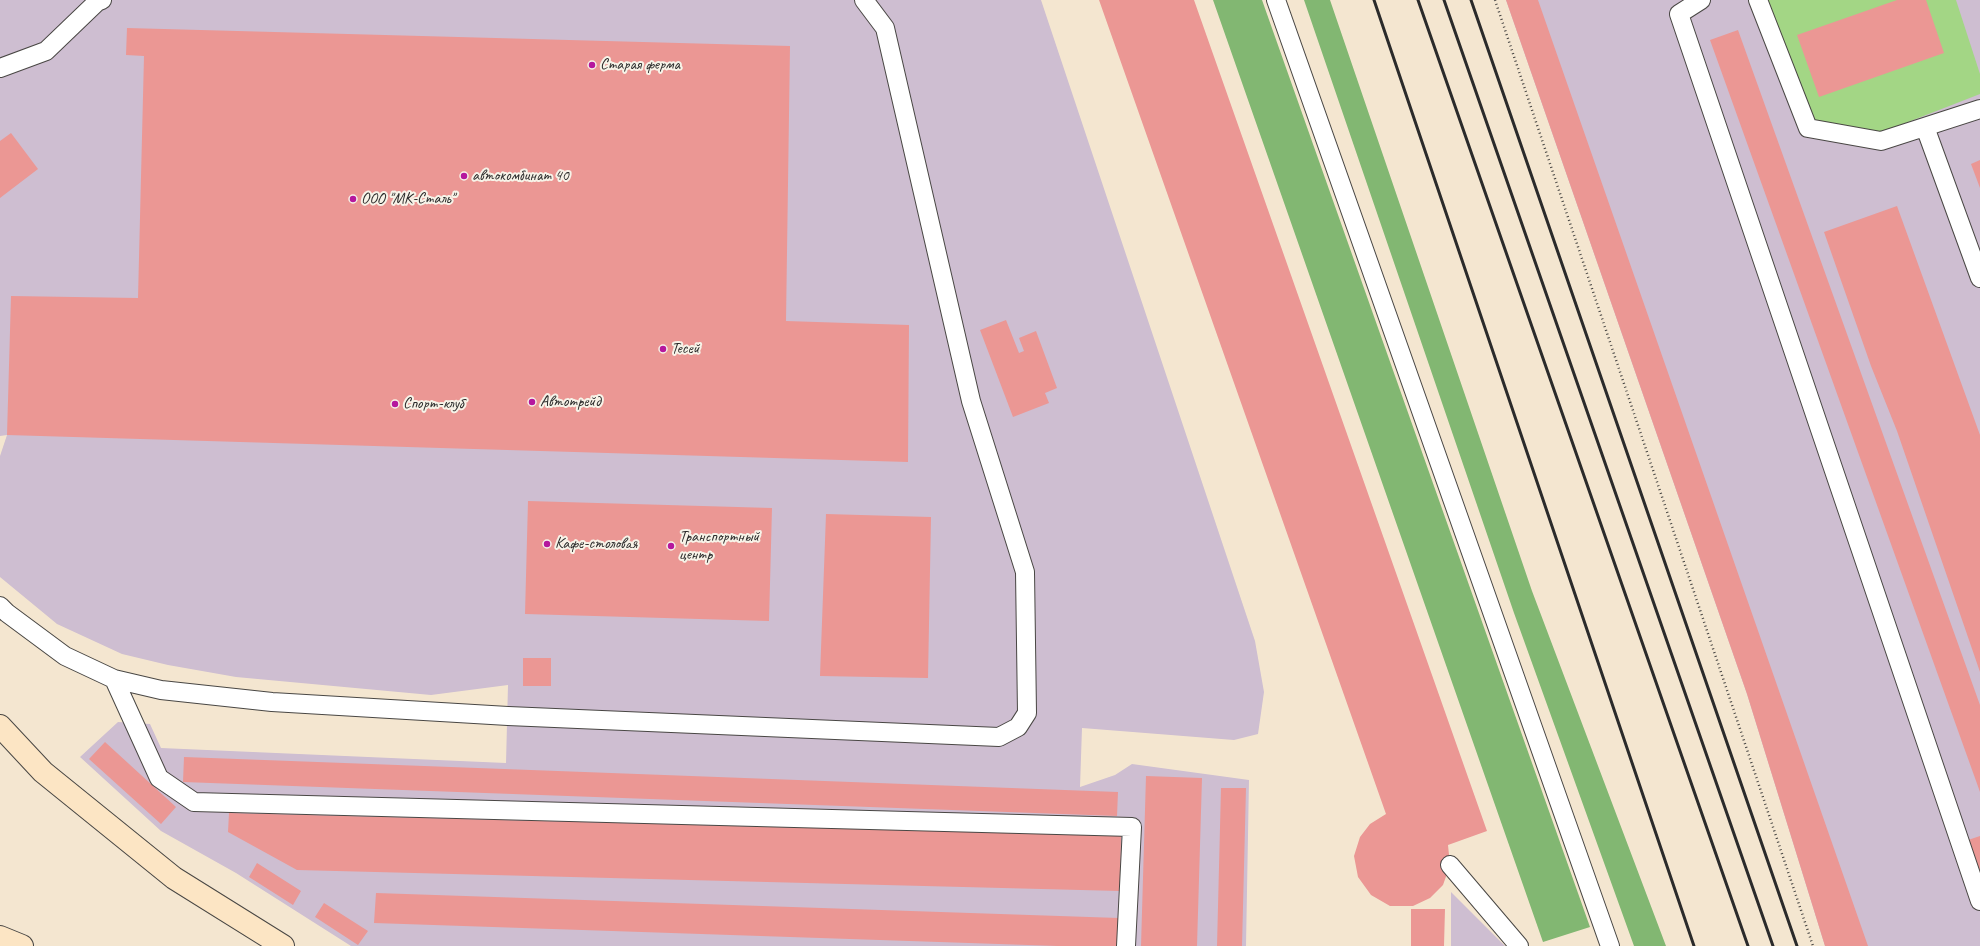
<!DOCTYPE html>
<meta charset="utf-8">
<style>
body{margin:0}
canvas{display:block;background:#f4e6d0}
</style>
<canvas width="1980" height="946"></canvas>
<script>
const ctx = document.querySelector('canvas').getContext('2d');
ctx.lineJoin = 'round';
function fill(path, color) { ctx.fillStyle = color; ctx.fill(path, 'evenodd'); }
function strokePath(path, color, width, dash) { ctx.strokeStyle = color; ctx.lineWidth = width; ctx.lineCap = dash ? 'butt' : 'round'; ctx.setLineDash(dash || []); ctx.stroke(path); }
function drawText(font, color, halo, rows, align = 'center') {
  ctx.font = font + ' Caveat,sans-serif'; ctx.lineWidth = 4; ctx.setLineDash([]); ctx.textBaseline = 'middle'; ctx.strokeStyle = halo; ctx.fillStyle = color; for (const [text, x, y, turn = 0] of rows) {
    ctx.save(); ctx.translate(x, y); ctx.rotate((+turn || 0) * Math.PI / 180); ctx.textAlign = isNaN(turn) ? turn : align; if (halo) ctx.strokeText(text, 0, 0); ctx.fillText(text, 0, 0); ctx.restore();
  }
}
const industrial = new Path2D(`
 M0 0H1041L1255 641 1264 692 1258 734 1234 740 1082 728 1080 787 1115 775 1132 764 1249 780 1246 946H351L236 873 161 831 80 757 118 722 150 724 161 748 506 763 508 685 431 695 236 677 168 665 122 654 57 624 0 577V456L7 435 0 436Z
 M1506 0H1980V946H1825L1747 694Z
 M1451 891V892L1505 946H1451Z`);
const green = new Path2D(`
 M1765 0H1956L1980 74V94L1880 133 1812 122Z`);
const forest = new Path2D(`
 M1213 0H1262L1590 927 1543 942Z
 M1304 0H1330L1532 591 1666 946H1634L1514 613Z`);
const building = new Path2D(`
 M1099 0H1194L1487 831 1448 845 1450 865 1443 885 1430 898 1413 906H1390L1371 895 1358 877 1354 856 1360 837 1370 824 1386 814Z
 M1506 0H1538L1868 946H1825L1747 694Z
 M1897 0H1926L1944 53 1819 97 1797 35Z
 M127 28 790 46 786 321 909 325 908 462 7 435 11 296 138 298 144 56 126 55Z
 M1738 30 1980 705V792L1710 40Z
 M11 133 38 169 0 198V141Z
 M1980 160V188L1971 164Z
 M1897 206 1980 435V672L1897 431 1871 366 1824 232Z
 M1006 320 1019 353 1024 351 1019 338 1036 331 1057 388 1045 393 1049 403 1013 417 980 330Z
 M528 501 772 508 769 621 525 614Z
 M826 514 931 517 928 678 820 676Z
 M523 658H551V686H523Z
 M105 742 176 807 161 824 89 759Z
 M184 757 1118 792 1117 816 183 782Z
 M1146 776 1202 778 1197 946H1141Z
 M1221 788H1246L1242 946H1217Z
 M229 813 1121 836 1120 891 297 870 228 832Z
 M1980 836V872L1968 840Z
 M257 863 301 891 293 905 249 877Z
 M376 893 1119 918 1118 946H1058L374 923Z
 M324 903 368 931 358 945 315 917Z
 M1411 909H1445L1444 946H1411Z`);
const path = new Path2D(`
 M1495 0 1813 946`);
const lane = new Path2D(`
 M1276 0 1610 946
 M1701 0 1679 14 1980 901
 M1758 0 1808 128 1881 141 1980 109
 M0 68 46 51 97 2 102 0
 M1925 127 1980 278
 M0 606 7 613 65 656 114 679 161 690 272 702 508 716 999 737 1018 727 1027 713 1025 572 971 401 885 28 864 0
 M114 679 159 778 194 802 1132 827 1126 946
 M1450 865 1519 946`);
const secondary = new Path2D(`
 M0 726 43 772 174 878 283 946
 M0 937 22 946`);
const rail = new Path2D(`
 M1374 0 1694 946
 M1418 0 1748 946
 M1444 0 1773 946
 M1471 0 1797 946`);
const markers = [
 [592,65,4,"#b5179e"],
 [464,176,4,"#b5179e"],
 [353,199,4,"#b5179e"],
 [663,349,4,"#b5179e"],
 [532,402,4,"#b5179e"],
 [395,404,4,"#b5179e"],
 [547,544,4,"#b5179e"],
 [671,546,4,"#b5179e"]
];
const poiNames = [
 ["Старая ферма",600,65],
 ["автокомбинат 40",472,176],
 ["ООО \"МК-Сталь\"",361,199],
 ["Тесей",671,349],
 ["Автотрейд",540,402],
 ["Спорт-клуб",403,404],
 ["Транспортный",679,537],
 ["центр",679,555],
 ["Кафе-столовая",555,544]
];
fill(industrial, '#cebed1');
fill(green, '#a3d685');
fill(forest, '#82b772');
fill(building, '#eb9794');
strokePath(lane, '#494744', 20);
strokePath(secondary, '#494744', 24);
strokePath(path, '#494744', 2.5, [1, 3]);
strokePath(lane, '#fff', 18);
strokePath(secondary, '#fce5c4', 22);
strokePath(rail, '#2b2b2b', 3);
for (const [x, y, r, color] of markers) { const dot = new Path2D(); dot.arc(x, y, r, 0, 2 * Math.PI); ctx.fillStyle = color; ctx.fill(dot); strokePath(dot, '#f7f3e8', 1.5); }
drawText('16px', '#2b2b2b', '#f7f3e8', poiNames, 'left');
</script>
